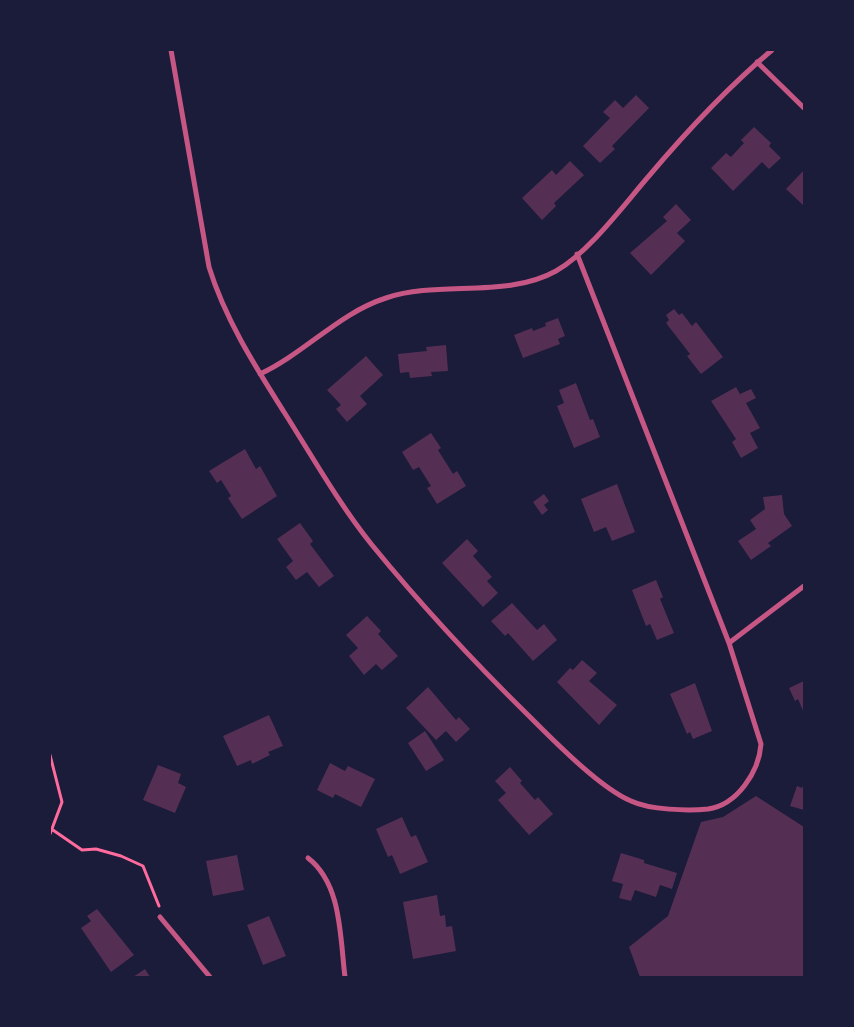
<!DOCTYPE html>
<style>
body{margin:0}
#map{position:relative;width:854px;height:1027px;overflow:hidden;background:#1b1b3a;font-family:Signika,sans-serif}
canvas{display:block}
.frame{position:absolute;inset:0;border:51px solid #1b1b3a;pointer-events:none}
</style>
<div id="map">
<canvas width="854" height="1027"></canvas>
<div class="frame"></div>
</div>
<script>
const ctx = document.querySelector('canvas').getContext('2d');
ctx.lineJoin = 'round';
function fill(path, color) { ctx.fillStyle = color; ctx.fill(path, 'evenodd'); }
function strokePath(path, color, width, dash) { ctx.strokeStyle = color; ctx.lineWidth = width; ctx.lineCap = dash ? 'butt' : 'round'; ctx.setLineDash(dash || []); ctx.stroke(path); }
const building = new Path2D(`
 M636 95 649 108 612 146 615 149 600 163 583 146 610 118 603 112 615 100 623 108Z
 M754 127 771 143 769 146 781 158 769 169 762 162 733 191 711 168 726 153 731 157 744 143 741 140Z
 M570 161 584 175 554 203 556 206 542 220 522 198 552 170 556 175Z
 M804 170V206L786 189Z
 M676 204 691 220 677 233 685 241 651 275 630 253 667 221 663 217Z
 M674 309 679 315 682 313 692 326 696 322 723 357 701 374 687 356 690 354 666 323 669 320 666 315Z
 M558 318 565 336 558 339 560 344 523 358 514 335 532 328 533 331 546 326 545 323Z
 M446 345 448 371 431 372 432 376 410 378 409 372 400 373 398 354 427 351 426 347Z
 M366 356 383 375 360 396 367 404 347 422 336 409 341 405 327 390Z
 M576 383 590 420 593 419 600 437 574 448 557 406 564 403 559 390Z
 M736 387 740 394 751 389 756 398 746 403 760 428 750 433 758 448 741 458 732 442 736 439 711 401Z
 M431 433 441 448 438 450 453 474 457 471 466 486 437 504 427 488 431 486 419 467 413 470 402 452Z
 M245 449 256 469 260 466 277 496 242 519 228 498 231 496 221 480 217 483 209 471Z
 M617 484 635 532 612 541 606 527 594 532 581 499Z
 M544 494 549 501 544 505 548 510 542 515 533 502Z
 M782 495 784 514 792 526 768 543 771 546 751 560 738 541 756 529 750 520 765 509 763 497Z
 M300 523 313 541 310 544 334 576 319 587 307 572 296 580 286 567 293 561 277 539Z
 M467 539 478 551 473 556 492 577 487 581 498 593 483 607 442 563Z
 M656 580 663 597 660 599 674 633 657 640 650 624 646 626 632 590Z
 M512 603 537 630 544 624 557 640 533 661 508 633 505 636 491 621Z
 M367 616 381 631 378 634 398 656 382 670 376 664 364 675 349 656 358 648 346 635Z
 M582 660 597 673 589 681 617 705 599 725 557 682 570 668 573 670Z
 M804 681V713L798 699 795 701 789 688Z
 M695 683 712 731 693 739 690 732 687 734 670 694Z
 M428 687 456 720 459 717 470 729 456 742 446 731 436 740 406 708Z
 M269 715 283 746 268 752 270 755 252 764 251 760 237 766 223 736Z
 M425 731 444 760 426 771 408 743Z
 M330 763 345 771 348 766 375 779 361 807 335 794 333 798 317 790Z
 M158 765 181 774 178 783 186 787 175 813 143 800Z
 M510 767 522 781 520 783 535 800 538 797 553 814 529 835 498 800 506 793 495 781Z
 M804 783V810L790 806 797 786 802 788Z
 M756 796 804 827V977H640L629 947 668 916 701 822 723 817Z
 M402 817 411 837 416 835 428 862 400 874 392 855 388 857 376 829Z
 M621 853 644 860V863L677 873 672 889 660 885 656 897 635 890 631 901 619 898 623 884 612 881Z
 M237 855 244 890 213 896 206 861Z
 M437 895 440 916 445 915 446 927 452 926 456 951 413 959 403 902Z
 M97 909 134 955 111 972 81 928 91 921 87 916Z
 M269 916 286 956 263 965 247 925Z
 M145 969 150 977H133Z`);
const path = new Path2D(`
 M50 755 62 802 50 834
 M50 828 82 850 96 849 121 856 143 866 159 906`);
const minor = new Path2D(`
 M171 50 209 267C225 319 255 366 284 412 312 456 339 504 372 545 421 605 474 662 529 716 554 741 600 788 631 801 650 810 688 811 708 809 737 805 759 772 761 744L729 643 577 254
 M757 62 804 108
 M260 374C305 353 339 313 386 298 439 280 506 299 556 271 589 252 623 206 648 177 686 132 727 88 772 50
 M729 643 804 586
 M308 858C342 884 340 938 345 977
 M160 917 210 977`);
fill(building, '#542f53');
strokePath(path, '#ff6b9d', 3);
strokePath(minor, '#c65784', 5);
</script>
